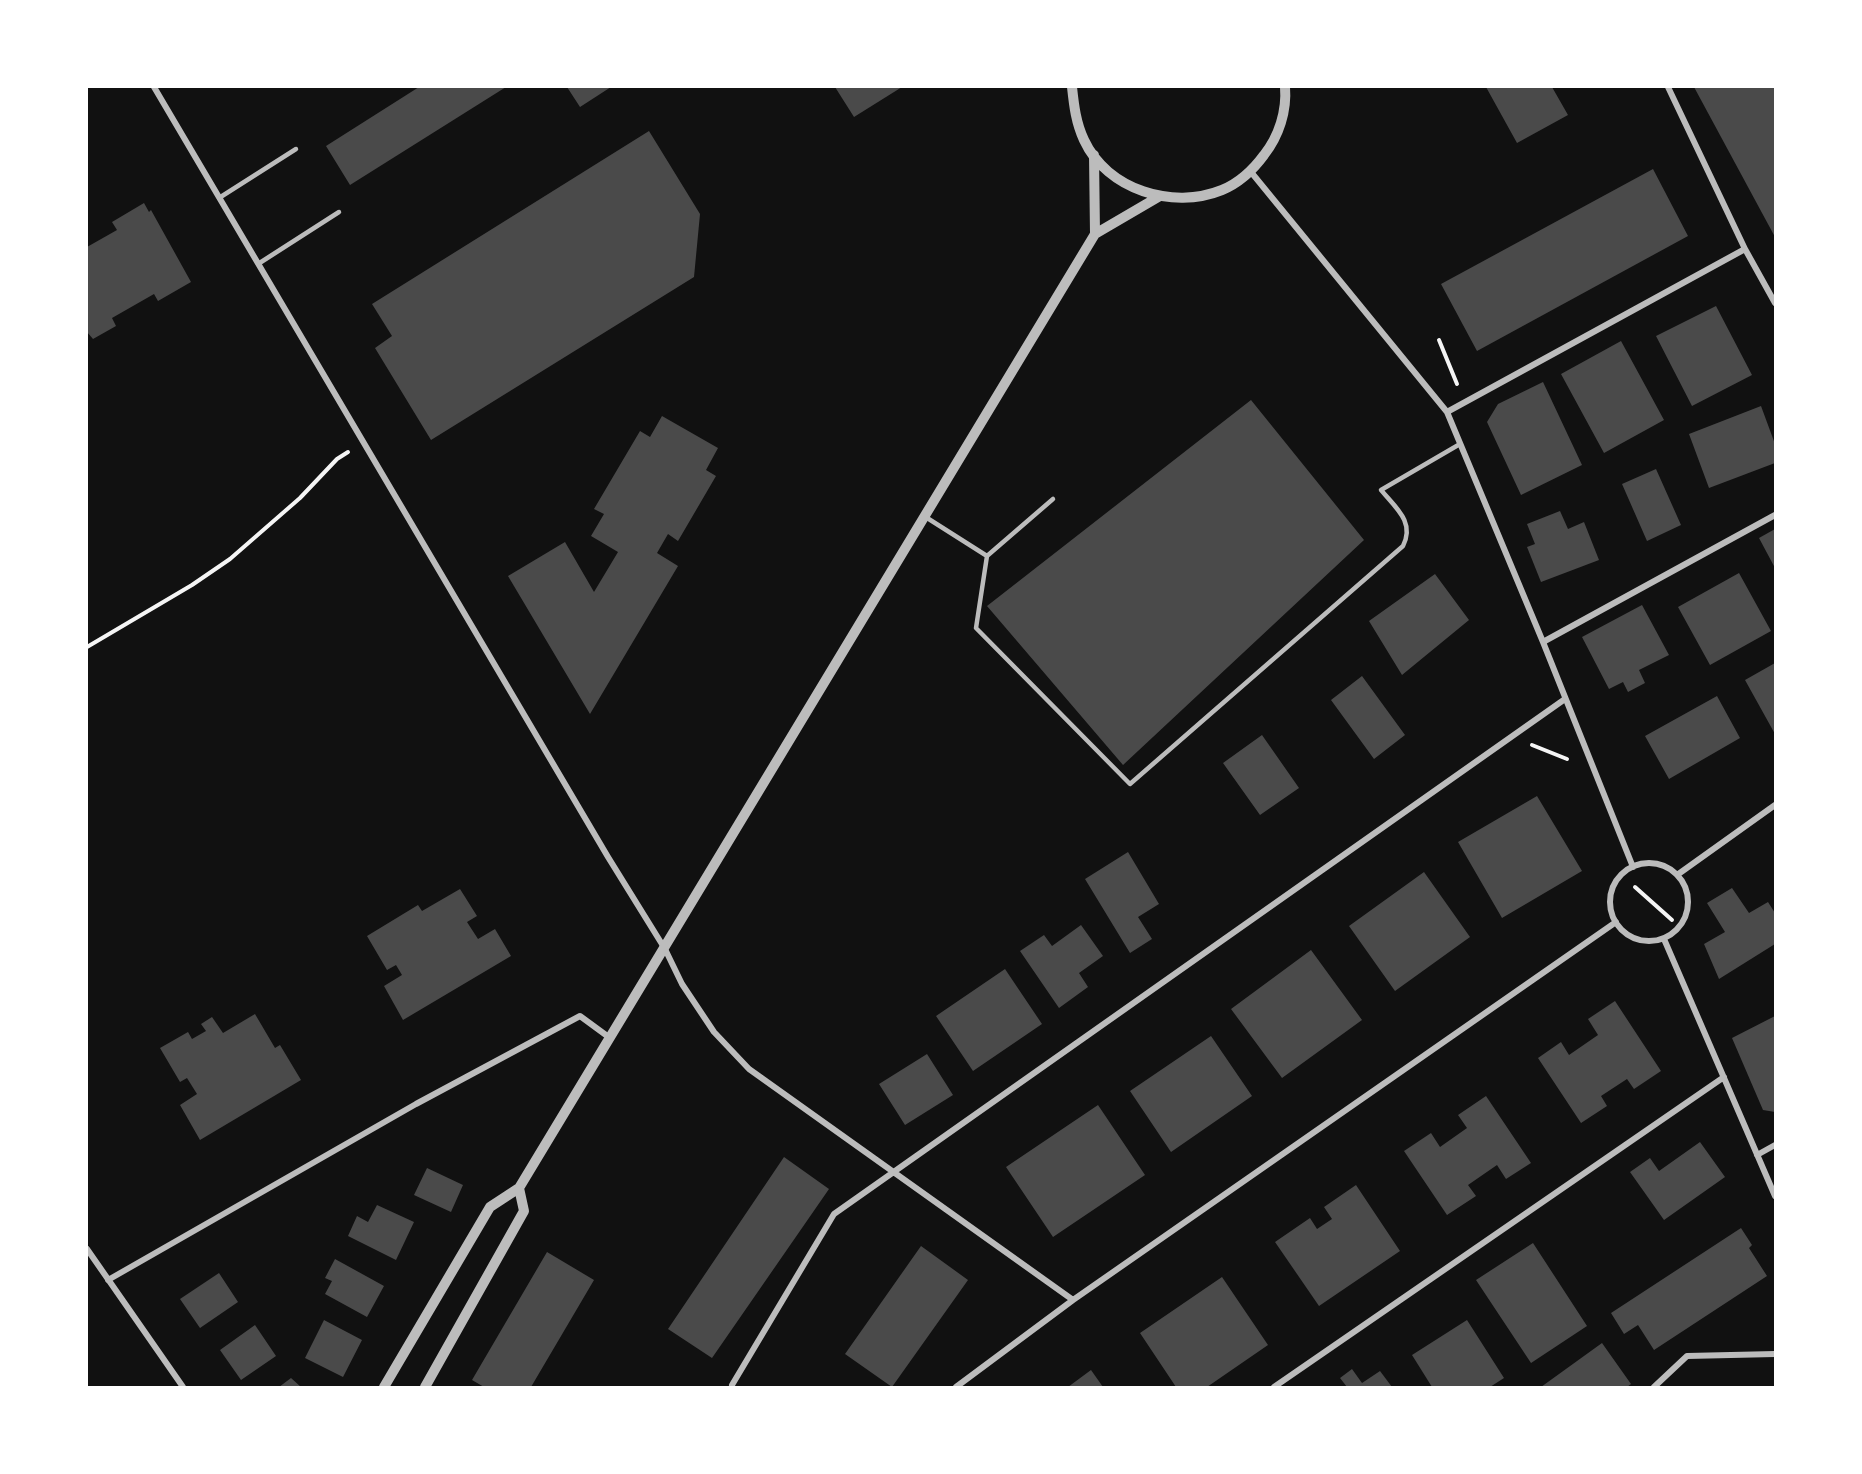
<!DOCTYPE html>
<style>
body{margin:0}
#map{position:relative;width:1862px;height:1474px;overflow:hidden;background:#111;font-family:"Roboto Condensed",sans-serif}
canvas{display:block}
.frame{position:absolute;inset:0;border:88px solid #fff;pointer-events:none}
</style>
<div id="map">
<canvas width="1862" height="1474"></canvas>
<div class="frame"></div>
</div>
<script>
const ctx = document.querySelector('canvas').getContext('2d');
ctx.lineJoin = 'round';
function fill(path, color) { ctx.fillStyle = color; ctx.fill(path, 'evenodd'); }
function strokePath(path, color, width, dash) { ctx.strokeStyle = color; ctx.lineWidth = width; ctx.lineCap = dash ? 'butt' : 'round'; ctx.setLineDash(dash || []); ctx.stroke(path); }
const building = new Path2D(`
 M419 87H506L350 185 326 146Z
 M567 87H611L580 107Z
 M835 87H902L854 117Z
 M1486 87H1552L1568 115 1517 143Z
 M1694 87H1775V237Z
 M649 131 700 214 694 277 431 440 375 348 392 336 372 304Z
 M1653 169 1688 236 1477 351 1441 284Z
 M144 203 149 212 151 210 191 282 158 301 154 294 112 318 116 326 93 339 87 332V247L117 230 112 222Z
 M1716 306 1752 375 1692 406 1656 336Z
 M1621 341 1664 420 1604 453 1561 374Z
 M1543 382 1582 465 1521 495 1487 422 1498 404Z
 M1251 400 1364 540 1123 765 987 606Z
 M1761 406 1775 444V463L1709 488 1689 434Z
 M662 416 718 448 706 470 716 476 678 541 668 534 657 553 678 566 590 714 508 576 565 542 594 592 618 552 591 536 604 514 594 509 640 431 650 437Z
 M1656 469 1681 525 1647 541 1622 484Z
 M1560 511 1568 529 1584 522 1599 560 1541 582 1527 547 1535 544 1527 524Z
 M1775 529V568L1759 538Z
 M1739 573 1771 631 1710 665 1678 607Z
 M1435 574 1469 620 1402 675 1369 621Z
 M1642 605 1669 655 1639 670 1645 683 1628 692 1623 682 1609 689 1582 637Z
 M1775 663V734L1745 680Z
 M1362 676 1405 735 1374 759 1331 700Z
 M1717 696 1740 738 1669 779 1645 736Z
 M1262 735 1299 788 1260 815 1223 763Z
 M1537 796 1582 871 1502 918 1458 842Z
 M1128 852 1159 904 1138 917 1152 939 1130 953 1085 879Z
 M1424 872 1470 937 1395 991 1349 926Z
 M1732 888 1749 913 1768 902 1775 913V944L1719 979 1704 944 1725 932 1707 903Z
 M460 889 477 916 467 922 478 939 495 929 511 956 403 1020 384 986 402 975 396 965 387 970 367 936 418 905 422 911Z
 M1081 925 1103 956 1079 973 1088 987 1059 1008 1020 951 1044 935 1052 946Z
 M1311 950 1362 1020 1282 1078 1231 1009Z
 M1005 969 1042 1024 973 1071 936 1016Z
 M1615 1001 1661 1071 1634 1089 1627 1079 1601 1096 1607 1106 1581 1123 1538 1058 1561 1042 1569 1055 1598 1035 1588 1019Z
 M255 1014 275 1048 280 1045 301 1080 200 1140 180 1105 197 1094 187 1078 180 1082 160 1048 188 1032 192 1039 206 1031 201 1024 212 1017 223 1033Z
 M1775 1016V1112L1763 1110 1732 1038Z
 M1211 1036 1252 1096 1171 1152 1130 1091Z
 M927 1054 953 1095 905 1125 879 1084Z
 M1486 1096 1531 1163 1506 1179 1497 1165 1468 1185 1476 1196 1447 1215 1404 1151 1431 1133 1440 1147 1467 1128 1458 1115Z
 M1098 1105 1145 1175 1053 1237 1006 1167Z
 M1700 1142 1725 1177 1664 1220 1630 1172 1650 1158 1659 1171Z
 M784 1157 829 1189 712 1358 668 1329Z
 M427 1168 463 1185 451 1212 414 1195Z
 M1356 1185 1400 1251 1319 1306 1275 1242 1310 1218 1317 1229 1332 1219 1324 1207Z
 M377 1205 414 1222 396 1260 348 1236 357 1216 368 1222Z
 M1741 1228 1752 1245 1749 1248 1767 1276 1654 1350 1638 1325 1624 1334 1611 1313Z
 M1533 1243 1587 1326 1531 1363 1476 1280Z
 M921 1246 968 1280 892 1387 845 1354Z
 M547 1252 594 1280 531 1387H484L472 1380Z
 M335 1259 384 1286 367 1317 325 1294 332 1281 325 1278Z
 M219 1273 238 1302 200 1328 180 1299Z
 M1222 1277 1268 1345 1207 1387H1176L1140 1333Z
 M324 1320 362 1340 343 1377 305 1358Z
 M1467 1320 1504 1378 1490 1387H1432L1412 1355Z
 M255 1325 276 1356 241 1380 220 1350Z
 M1602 1343 1631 1384 1627 1387H1541Z
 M1352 1369 1362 1383 1380 1371 1392 1387H1347L1340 1378Z
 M1091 1370 1103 1387H1068Z
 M291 1378 301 1387H279Z`);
const path = new Path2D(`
 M1439 340 1457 384
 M87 647 192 585 230 559 300 498 337 459 348 452
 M1532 745 1567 759
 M1635 887 1672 920`);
const service = new Path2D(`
 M219 198 296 149
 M258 264 339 212
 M924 516 987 556 1053 499
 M987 556 976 628 1130 784 1403 546C1415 522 1396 508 1381 490L1460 444`);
const minor = new Path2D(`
 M154 87 608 857 665 949 682 984 714 1032 749 1069 1073 1300
 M1668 87 1745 249 1775 303
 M1251 172 1447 412 1543 642 1633 867
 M1447 412 1745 249
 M1543 642 1775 515
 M1610 902a39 39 0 1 1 78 0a39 39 0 1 1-78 0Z
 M1677 875 1775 805
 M1664 939 1775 1196
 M1757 1155 1775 1145
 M87 1249 183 1387
 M108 1280 416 1104 580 1016 610 1038
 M732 1385 834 1214 1565 699
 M956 1387 1073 1300 1616 922
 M1274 1387 1724 1077
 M1654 1387 1687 1356 1775 1354`);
const tertiary = new Path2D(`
 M1072 87C1074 106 1076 123 1084 140 1107 190 1173 210 1222 190 1239 183 1253 170 1264 155 1279 136 1287 111 1285 87
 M1094 155 1095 234
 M384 1387 490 1207 519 1188 1095 234 1160 196
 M425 1387 524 1211 519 1188`);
fill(building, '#4a4a4a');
strokePath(path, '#f5f5f5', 4);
strokePath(service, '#bcbcbc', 4.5);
strokePath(minor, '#bcbcbc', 6);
strokePath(tertiary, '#bcbcbc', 10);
</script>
